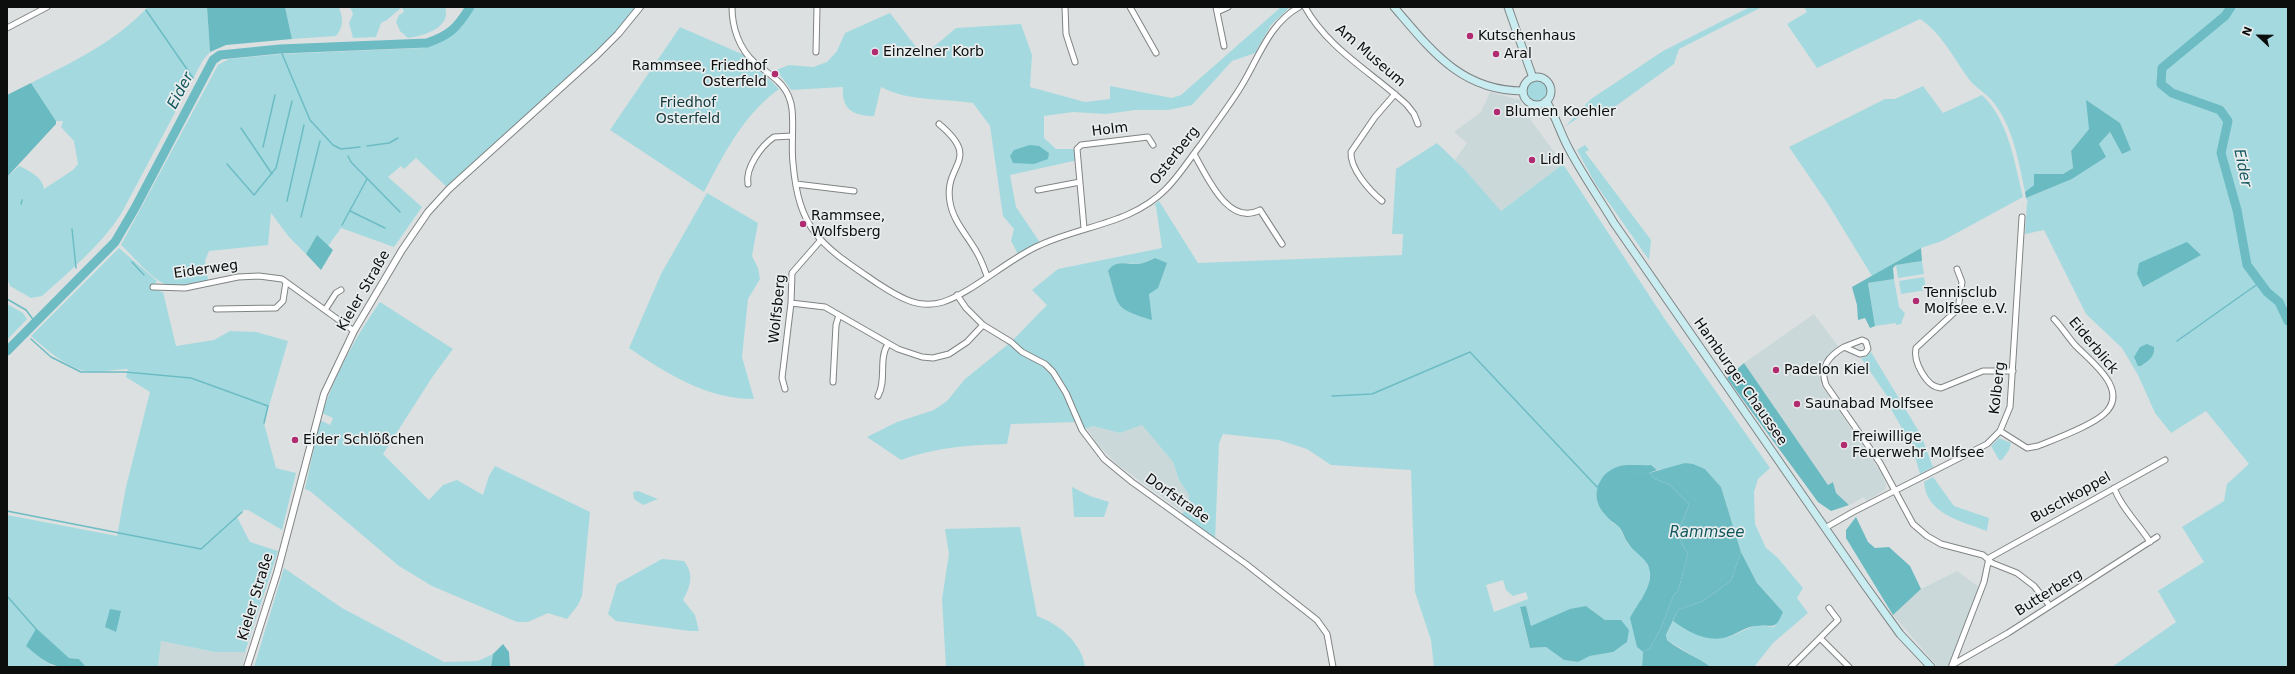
<!DOCTYPE html>
<meta charset="utf-8">
<style>
body{margin:0}
#map{position:relative;width:2295px;height:674px;overflow:hidden;background:#dce0e1;font-family:"DejaVu Sans",sans-serif}
canvas{display:block}
.frame{position:absolute;inset:0;border:8px solid #0c0e0e;pointer-events:none}
.north{position:absolute;left:2239px;top:16px;width:40px;height:40px;-webkit-text-stroke:3px #e9edee;paint-order:stroke;rotate:292deg;font-size:11px;font-weight:700;line-height:16px;text-align:center;color:#0c0e0e}
.north::after{content:'';display:block;margin:auto;width:14px;height:18px;background:#0c0e0e;clip-path:polygon(50% 0,100% 100%,50% 72%,0 100%)}
</style>
<div id="map">
<canvas width="2295" height="674"></canvas>
<div class="frame"></div>
<div class="north">N</div>
</div>
<script>
const ctx = document.querySelector('canvas').getContext('2d');
ctx.lineJoin = 'round';
function fill(path, color) { ctx.fillStyle = color; ctx.fill(path, 'evenodd'); }
function strokePath(path, color, width, dash) { ctx.strokeStyle = color; ctx.lineWidth = width; ctx.lineCap = dash ? 'butt' : 'round'; ctx.setLineDash(dash || []); ctx.stroke(path); }
function drawText(font, color, halo, rows, align = 'center') {
  ctx.font = font + ' "DejaVu Sans",sans-serif'; ctx.lineWidth = 3.5; ctx.setLineDash([]); ctx.textBaseline = 'middle'; ctx.strokeStyle = halo; ctx.fillStyle = color; for (const [text, x, y, turn = 0] of rows) {
    ctx.save(); ctx.translate(x, y); ctx.rotate((+turn || 0) * Math.PI / 180); ctx.textAlign = isNaN(turn) ? turn : align; if (halo) ctx.strokeText(text, 0, 0); ctx.fillText(text, 0, 0); ctx.restore();
  }
}
const built = new Path2D(`
 M1490 92 1520 100 1522 108 1563 164 1501 211 1455 160 1467 143 1454 132 1481 112Z
 M1814 314 1838 346 1822 362 1819 371 1821 385 1882 474 1886 485 1885 490 1866 501 1864 497 1849 505 1836 493 1833 482 1828 485 1744 363Z
 M1142 425 1173 462 1179 480 1189 495V506L1183 512 1118 465 1096 443 1087 428 1093 426 1120 433Z
 M1957 571 1980 588 1952 658 1947 667H1938L1893 615 1921 589Z
 M161 641 215 652H246L242 667H158Z`);
const green = new Path2D(`
 M148 7H207L210 52 203 60 121 214C100 246 71 270 42 296L31 298 10 286 7 278V177L19 166C29 170 43 178 44 189L73 170 78 164 74 141 61 127 63 121H56L31 83C76 60 112 44 148 7Z
 M285 7H339C343 20 344 26 336 36L292 39Z
 M350 7H445C452 28 423 36 408 38L400 31 396 22 399 15 404 12 402 7 387 20 381 23 376 37 353 38 349 23 353 14Z
 M474 7H637L618 34 449 189 416 158 404 169 401 166 388 177 422 207 394 247 341 228 328 246 317 235 306 254 289 237 271 213 268 245 209 251 205 261 208 280C196 283 180 289 168 285 153 281 133 256 121 245L218 65 229 59 281 54 423 48 447 38 461 27Z
 M1281 7H1290L1271 25 1255 53 1232 61 1192 105 1168 110H1135L1106 114 1073 112 1044 116V138L1056 149H1077L1078 160 1010 175 1016 207 1041 244 1019 256 1011 241 1014 229 1003 216 990 126 973 103C943 98 909 102 881 87L874 116C853 116 841 109 843 87L791 90 781 76 774 71 789 65 813 67 827 62 837 51 845 33 890 13 923 56 956 28 1021 24 1032 55 1030 87 1085 102 1110 99V86L1172 98 1181 95Z
 M1750 7H1762L1679 49 1674 64 1602 116 1594 106 1565 127 1591 99 1663 51Z
 M1804 7H2288V667H2112L2176 622 2158 591 2204 562 2182 527 2224 501 2227 484 2249 464 2206 411 2171 433 2155 413 2138 375 2122 348 2086 314 2044 230 2025 234 2027 202H2028L2026 198 2072 179 2105 157 2099 144 2110 132 2122 154 2120 123 2089 129 2071 151 2073 168 2063 174H2034V185L2025 192C2019 163 2013 127 1994 103 1986 92 1973 87 1966 75 1952 55 1941 33 1920 19L1817 68 1787 24 1807 12Z
 M680 27 744 55 746 61 768 78 779 89C743 115 724 154 704 192L610 130Z
 M1526 91a11 11 0 1 1 22 0a11 11 0 1 1-22 0Z
 M1923 86 1943 113 1982 95C2009 121 2014 161 2023 197L1942 241 1921 248 1872 276 1828 204 1789 147 1885 99H1895Z
 M1437 143 1465 170 1501 211 1563 164 1664 318 1770 468 1758 479 1754 492 1755 524 1766 548 1777 557 1803 588 1797 598 1808 613 1773 643 1754 667H1711L1667 640 1666 636 1673 621 1686 630 1729 637 1756 625 1774 627 1783 612 1757 583 1741 552 1721 487 1705 469 1685 463 1672 468 1657 470 1651 465 1639 467 1612 523 1618 525 1628 544 1644 559 1651 571 1648 590 1641 599 1637 647 1643 652 1642 667H1434L1431 640 1415 592 1411 470 1331 465 1307 449 1279 440 1223 434 1219 443 1215 541 1180 516 1189 506V495L1179 480 1173 462 1142 425 1120 433 1093 426 1082 430 1078 422 1011 424 1007 444C970 445 936 447 901 460L867 437 897 422 934 410 947 401 965 379 1011 342 1047 305 1032 290 1058 269 1162 248 1156 206 1154 205 1159 201 1198 263 1402 255 1403 234H1392L1396 169ZM1155 258 1149 293 1150 307 1135 314C1113 304 1115 291 1108 271L1118 263 1140 264ZM1503 580 1506 590 1513 596 1526 592 1528 599 1494 612 1486 585ZM1526 606 1531 626 1586 606 1605 620H1621L1613 652 1590 656 1578 662 1564 660 1546 647 1530 648 1520 608Z
 M1585 145 1589 150 1585 152 1651 240 1649 260 1595 183 1577 150Z
 M707 193 758 223 752 256 758 268 760 279 748 299 742 357 754 399C707 399 667 374 629 348L661 274Z
 M119 248 157 281 151 289 163 292 176 346 214 340 230 331 256 332 288 341 264 423 276 468 296 473 282 530 248 510H244L237 517 250 542 278 551 245 652H215L161 641 158 667H86L79 659 68 658 36 629 44 661 55 667H7V515L117 536 126 487 150 392 126 377 128 369C116 369 103 372 91 372 69 370 47 350 31 336Z
 M1922 261 1924 274 1898 278 1896 265Z
 M1924 277 1926 290 1901 294 1899 281Z
 M1894 279 1899 307 1905 313 1901 324 1896 325V323L1875 326 1868 283Z
 M380 302 453 349 433 376 383 454 429 500 443 485 457 480 483 495 489 476 495 466 590 512 582 596 578 605 567 619 548 613 528 622H517L432 586 399 566 310 491 305 489 320 420 330 425 333 418 322 413C336 373 356 336 380 302Z
 M7 304 23 313 27 319 7 340Z
 M1871 352 1921 435 1933 467 1920 474 1912 446 1891 409 1889 399 1861 358 1866 357Z
 M1999 438 2011 443 2009 450 2002 460H1999L1991 446Z
 M1933 477 1954 506 1989 518 1987 531C1961 521 1926 514 1924 482Z
 M1072 487 1090 496 1109 502 1104 517H1074Z
 M638 491 658 499 643 505 634 499 633 492Z
 M1020 527 1037 616C1059 624 1082 643 1085 667H946L942 599 949 554 945 529Z
 M662 559 684 561C694 574 691 586 683 600L695 615 699 631H690L616 621 608 614 617 584Z
 M284 568 342 608 444 662 478 661 493 654 491 667H254Z`);
const forest = new Path2D(`
 M207 7H285L292 39 226 45 210 52Z
 M31 83 56 121V124L7 177V95Z
 M2086 100 2120 123 2131 150 2122 154 2110 132 2099 144 2106 157 2072 179 2026 198 2025 192 2034 185V174H2063L2073 168 2071 151 2089 129Z
 M317 235 333 250 321 270 306 254Z
 M2187 242 2201 255 2143 287 2137 274 2139 263Z
 M1921 248 1922 261 1896 265 1893 268 1894 279 1868 283 1875 326 1870 328 1865 318 1858 320 1857 305 1852 287Z
 M1744 363 1828 485 1833 482 1836 493 1849 505 1831 511 1818 502 1727 378Z
 M1651 465 1657 470 1649 473 1655 479 1670 485 1689 504C1681 529 1672 529 1688 554L1678 591 1673 596 1661 628 1650 648 1643 652 1637 647 1630 618C1637 604 1652 588 1650 572 1649 559 1634 553 1628 543 1624 538 1622 528 1617 525 1601 514 1590 498 1601 480 1604 473 1613 468 1620 466 1630 464 1641 466 1651 465Z
 M1856 517 1868 542 1875 548 1889 547 1910 566 1921 589 1893 615 1846 538V530Z
 M1741 552 1757 583 1783 612C1774 633 1773 623 1755 626 1746 627 1738 633 1730 636 1709 644 1690 633 1673 621L1678 610 1703 601 1731 581Z
 M1526 606 1531 626 1570 609 1586 606 1605 620H1621L1629 630 1627 642 1613 652 1590 656 1578 662 1564 660 1546 647 1530 648 1520 607Z
 M36 629 68 658 79 659 86 667C52 667 52 668 26 646Z
 M503 644 509 652 510 667H491L493 654Z`);
const water = new Path2D(`
 M1030 145 1039 146 1049 153 1048 159 1034 164 1013 163 1010 156 1014 150Z
 M1155 258 1167 263 1158 288 1149 294 1152 320C1113 308 1119 307 1108 271 1116 259 1126 265 1139 264 1144 263 1150 260 1155 258Z
 M2147 344 2154 347C2155 357 2149 360 2141 366H2138L2134 357 2140 347Z
 M1685 463 1693 464 1705 469 1721 487 1741 552 1731 581 1703 601 1678 610 1666 635 1667 640C1681 651 1697 657 1711 667H1642L1643 652 1650 648 1661 628 1673 596 1678 591 1688 554C1672 528 1681 530 1689 504L1670 485 1655 479 1649 473Z
 M110 609 121 611 116 632 105 627Z`);
const stream = new Path2D(`
 M146 10 193 78
 M280 49 310 120 333 145 341 149 360 147
 M241 128 272 174
 M367 146 389 143 398 138
 M263 147 275 95
 M348 156 351 162 400 212
 M227 164 254 195 276 168 292 101
 M287 201 304 125
 M21 204 22 200
 M350 211 385 228
 M301 217 320 141
 M342 225 367 179
 M72 229 76 268
 M132 262 144 275
 M7 299 26 310 35 322
 M24 332 27 336
 M31 339 51 357 81 372H125L191 378 268 406 264 423
 M2177 341 2259 283
 M1332 396 1372 394 1470 352 1597 487C1622 464 1620 474 1649 473
 M7 511 201 549 242 512
 M7 596 36 629 68 658`);
const river = new Path2D(`
 M2231 7 2225 16 2162 68 2161 84 2172 93 2220 110 2228 121 2221 153 2237 210 2247 265 2267 292 2279 302 2288 321
 M7 351 115 242 135 208 213 60 220 55 280 49 427 43C450 35 457 28 470 7`);
const minor = new Path2D(`
 M732 7C732 27 739 49 755 63 773 77 789 85 792 109 794 127 791 145 793 163 799 233 823 246 877 283 897 296 918 310 943 302 973 292 1007 260 1038 246 1082 225 1130 225 1166 189 1180 175 1190 158 1202 143 1215 124 1230 105 1242 85 1259 57 1269 24 1299 7
 M1065 7 1066 34 1075 62
 M1130 7 1156 53
 M1216 7 1224 46
 M1305 7C1328 49 1373 73 1407 105L1414 114 1418 124
 M1217 12 1228 7
 M7 28 47 7
 M816 52 817 7
 M939 124C983 161 943 163 950 202 953 221 967 235 976 251 981 259 984 268 987 276
 M1194 154C1207 176 1228 227 1260 210L1282 244
 M748 184C745 168 761 146 774 137L792 136
 M796 184 854 191
 M1038 190 1080 182
 M1382 201C1369 190 1350 169 1351 152L1375 117 1395 94
 M1084 228 1077 149 1081 145 1148 137 1153 145
 M1957 269 1962 282 1958 309 1916 348C1913 361 1926 387 1941 388L1983 371H2013
 M153 287 185 288 238 277 259 276 282 279 354 331
 M957 295 966 308 983 325 1011 342 1022 352 1045 364 1053 372 1066 393 1082 430 1104 459 1132 482 1246 564 1317 620 1327 634 1333 667
 M791 303 825 307 898 349 922 357 933 358 949 354 967 342 983 325
 M216 309 276 308 283 301 286 282
 M325 310 336 293 341 290
 M1844 347 1862 340 1866 342 1868 349 1865 353 1860 354 1844 347C1829 356 1819 367 1826 385L1880 463 1913 524 1927 536 1941 544 1983 555 1992 563 2017 573 2034 586 2050 606
 M833 382 836 325 839 315
 M785 389 782 378 791 303 792 273 820 241
 M878 396C887 380 878 359 888 344
 M2000 431 2027 448 2038 446C2055 439 2091 426 2104 414 2131 390 2090 361 2075 345 2067 336 2062 327 2054 319
 M2114 488C2122 509 2139 524 2150 542
 M1825 528 1853 512 1987 444 2000 431 2010 407 2022 217
 M1989 558 2165 460
 M1820 638 1849 667
 M1952 665 2008 633 2157 537
 M1952 665 1984 582 1989 558
 M1791 667 1838 620 1829 608`);
const tertiary = new Path2D(`
 M247 667 277 573 324 394 354 331 402 250 428 212 449 189 597 55 618 34 640 7`);
const secondary = new Path2D(`
 M1394 7C1431 50 1461 91 1523 91
 M1508 7 1533 78
 M1523 91a14 14 0 1 1 28 0a14 14 0 1 1-28 0Z
 M1546 101C1556 116 1560 133 1569 149 1582 174 1599 198 1614 223L1864 584 1900 634 1931 667`);
const markers = [
 [1470,36,4,"#b02b70"],
 [875,52,4,"#b02b70"],
 [1496,54,4,"#b02b70"],
 [775,74,4,"#b02b70"],
 [1497,112,4,"#b02b70"],
 [1532,160,4,"#b02b70"],
 [803,224,4,"#b02b70"],
 [1916,301,4,"#b02b70"],
 [1776,370,4,"#b02b70"],
 [1797,404,4,"#b02b70"],
 [295,440,4,"#b02b70"],
 [1844,445,4,"#b02b70"]
];
const poiNames = [
 ["Kutschenhaus",1478,36],
 ["Einzelner Korb",883,52],
 ["Aral",1504,54],
 ["Rammsee, Friedhof",767,66,"right"],
 ["Osterfeld",767,82,"right"],
 ["Blumen Koehler",1505,112],
 ["Lidl",1540,160],
 ["Rammsee,",811,216],
 ["Wolfsberg",811,232],
 ["Tennisclub",1924,293],
 ["Molfsee e.V.",1924,309],
 ["Padelon Kiel",1784,370],
 ["Saunabad Molfsee",1805,404],
 ["Freiwillige",1852,437],
 ["Feuerwehr Molfsee",1852,453],
 ["Eider Schlößchen",303,440]
];
const streetNames = [
 ["Am Museum",1370,56,41],
 ["Holm",1110,130,-7],
 ["Osterberg",1175,156,-52],
 ["Eiderweg",206,270,-8],
 ["Kieler Straße",364,291,-60],
 ["Wolfsberg",778,309,-84],
 ["Eiderblick",2093,346,50],
 ["Hamburger Chaussee",1740,382,55],
 ["Kolberg",1998,388,-83],
 ["Buschkoppel",2071,498,-29],
 ["Dorfstraße",1177,499,35],
 ["Butterberg",2049,593,-32],
 ["Kieler Straße",256,597,-73]
];
const parkNames = [
 ["Friedhof",688,103],
 ["Osterfeld",688,119]
];
const waterNames = [
 ["Eider",181,91,-62],
 ["Eider",2242,168,78],
 ["Rammsee",1707,533]
];
fill(built, '#cad8d9');
fill(green, '#a4dadf');
fill(forest, '#6abac2');
fill(water, '#6dbcc4');
strokePath(stream, '#6dbcc4', 1.5);
strokePath(river, '#6dbcc4', 9);
strokePath(minor, '#808484', 7);
strokePath(tertiary, '#808484', 8);
strokePath(secondary, '#808484', 9);
strokePath(minor, '#fff', 5);
strokePath(tertiary, '#fff', 6);
strokePath(secondary, '#c9ecf0', 7);
for (const [x, y, r, color] of markers) { const dot = new Path2D(); dot.arc(x, y, r, 0, 2 * Math.PI); ctx.fillStyle = color; ctx.fill(dot); strokePath(dot, '#e9edee', 1.5); }
drawText('14px', '#0c0e0e', '#e9edee', poiNames, 'left');
drawText('14px', '#0c0e0e', '#e9edee', streetNames);
drawText('14px', '#11383c', '#e9edee', parkNames);
drawText('italic 15px', '#12575d', '#e9edee', waterNames);
</script>
